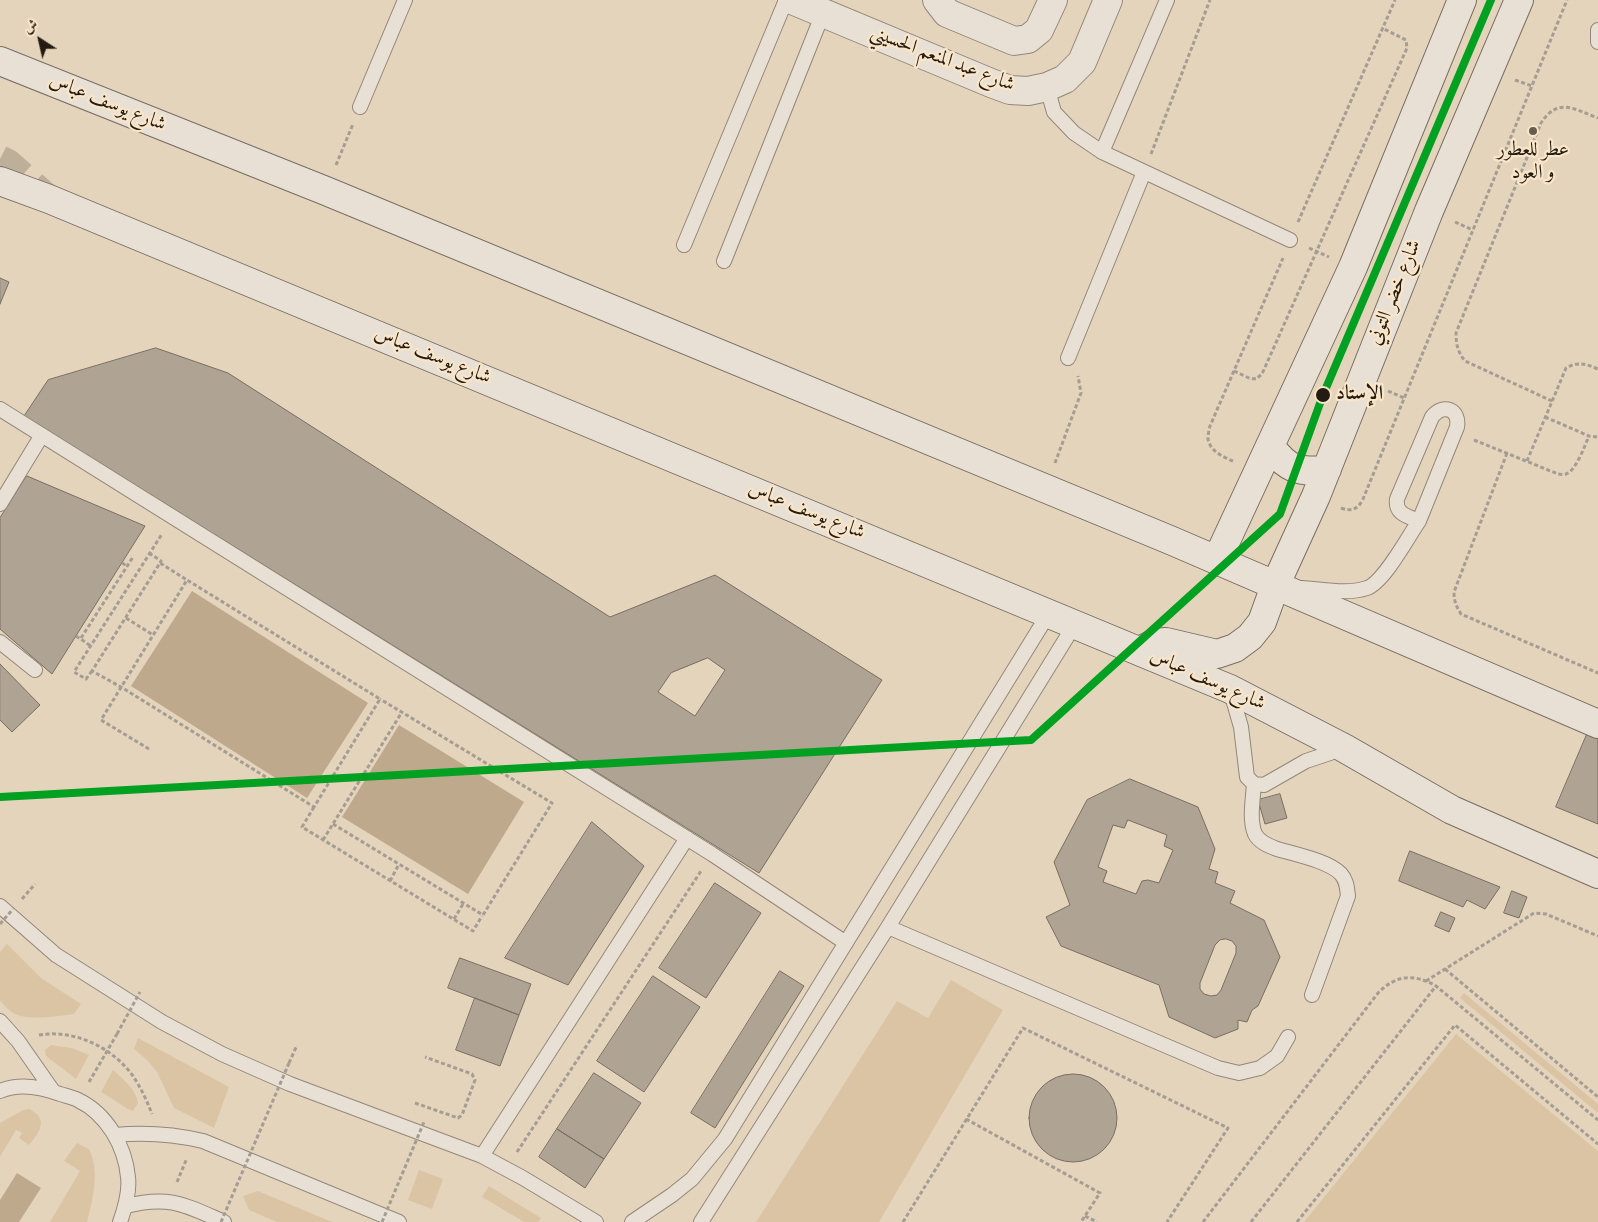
<!DOCTYPE html>
<meta charset="utf-8">
<style>
body{margin:0}
#map{position:relative;width:1598px;height:1222px;overflow:hidden;background:#e5d4bc;font-family:Vollkorn,Amiri,serif}
canvas{display:block}
.north{position:absolute;left:15px;top:15px;width:50px;height:50px;-webkit-text-stroke:4px #f9e5c8;paint-order:stroke;rotate:325deg;font-size:14px;font-weight:700;line-height:20px;text-align:center;color:#241b13}
.north::after{content:'';display:block;margin:auto;width:18px;height:22px;background:#241b13;clip-path:polygon(50% 0,100% 100%,50% 72%,0 100%)}
</style>
<div id="map">
<canvas width="1598" height="1222"></canvas>
<div class="north">ش</div>
</div>
<script>
const ctx = document.querySelector('canvas').getContext('2d');
ctx.lineJoin = 'round';
function fill(path, color) { ctx.fillStyle = color; ctx.fill(path, 'evenodd'); }
function strokePath(path, color, width, dash) { ctx.strokeStyle = color; ctx.lineWidth = width; ctx.lineCap = dash ? 'butt' : 'round'; ctx.setLineDash(dash || []); ctx.stroke(path); }
function drawText(font, color, halo, rows, align = 'center') {
  ctx.font = font + ' Vollkorn,Amiri,serif'; ctx.lineWidth = 4.5; ctx.setLineDash([]); ctx.textBaseline = 'middle'; ctx.strokeStyle = halo; ctx.fillStyle = color; for (const [text, x, y, turn = 0] of rows) {
    ctx.save(); ctx.translate(x, y); ctx.rotate((+turn || 0) * Math.PI / 180); ctx.textAlign = isNaN(turn) ? turn : align; if (halo) ctx.strokeText(text, 0, 0); ctx.fillText(text, 0, 0); ctx.restore();
  }
}
const green = new Path2D(`
 M7 944 41 978 81 1004 74 1014C58 1016 30 1021 15 1014 9 1011 4 1005 0 1001V952Z
 M951 980 1003 1010 879 1222H756L897 1001 928 1018Z
 M1464 993 1598 1104V1113L1460 998Z
 M1456 1034 1598 1151V1222H1304Z
 M138 1038 229 1087 214 1128 174 1108 157 1072 148 1061 134 1049Z
 M51 1045 72 1048 89 1055 76 1079 46 1056 45 1050Z
 M113 1070C123 1079 136 1089 138 1103L133 1111 128 1109 101 1092Z
 M29 1109C50 1119 39 1133 29 1145L19 1138 22 1133 16 1130 0 1157V1123L23 1110Z
 M77 1143 89 1149C100 1170 93 1200 87 1222H50L80 1171 64 1161Z
 M419 1170 443 1179 432 1209 408 1200Z
 M489 1186 541 1218 538 1222H524L482 1197Z
 M258 1191 332 1222H277L249 1210 243 1196Z`);
const water = new Path2D(`
 M192 591 368 703 307 798 131 686Z
 M399 725 524 802 468 894 342 817Z
 M17 1173 41 1188 19 1222H0V1200Z`);
const building = new Path2D(`
 M0 278 9 282 0 304Z
 M156 348 228 373 610 617 715 575 882 680 759 873 24 416 48 380ZM708 658 725 670 695 716 658 692 671 673Z
 M27 476 145 526 52 674 0 629V518Z
 M0 664 40 705 12 732 0 720Z
 M1598 708V824L1556 807Z
 M1130 779 1198 807 1215 849 1209 869 1218 872 1215 883 1235 891 1230 903 1264 920 1280 957 1258 1006 1252 1010 1247 1022 1238 1020V1029L1215 1038 1169 1017 1159 985 1061 946 1046 917 1070 905 1054 862 1087 800ZM1128 820 1167 835 1164 846 1173 850 1159 883 1148 880 1142 881 1136 894 1103 882 1107 871 1098 867 1113 825 1124 828ZM1226 939 1232 941 1236 946V953L1221 990 1217 995 1211 996 1204 994 1200 989V983L1215 945 1220 940Z
 M1280 794 1287 818 1265 824 1258 800Z
 M592 822 644 866 568 985 505 958Z
 M1410 851 1500 887 1485 909 1467 900 1463 907 1399 881Z
 M715 883 761 913 706 998 659 968Z
 M1512 891 1527 897 1519 918 1504 913Z
 M1441 912 1455 918 1449 932 1435 926Z
 M460 958 531 984 519 1015 448 988Z
 M780 971 804 986 715 1128 691 1113Z
 M653 976 700 1007 644 1092 597 1061Z
 M475 998 519 1015 500 1066 456 1050Z
 M594 1073 641 1103 604 1159 557 1129Z
 M1029 1118a44 44 0 1 1 88 0a44 44 0 1 1-88 0Z
 M557 1129 604 1159 585 1188 539 1157Z`);
const secondaryTunnel = new Path2D(`
 M0 159 8 163 49 199`);
const path = new Path2D(`
 M1515 80 1532 86
 M1151 154 1210 0
 M336 165 353 124
 M1298 222 1395 0
 M1455 222 1473 230
 M1309 248 1329 257
 M1234 371 1249 378 1256 379 1262 374 1407 48 1406 40 1382 28
 M1388 391 1404 398
 M1552 401 1465 361C1458 352 1456 345 1456 333L1541 123C1558 97 1574 109 1598 118
 M1545 417 1589 436 1598 437
 M1474 440 1558 474C1560 474 1563 475 1566 474 1576 471 1585 445 1589 436
 M1507 453 1454 592C1454 601 1456 606 1461 614L1598 673
 M1233 461C1223 457 1210 451 1208 439 1208 435 1209 429 1210 426L1283 258
 M1527 461 1566 368C1578 361 1586 364 1598 369
 M1055 463 1081 393 1078 376
 M1341 508C1352 512 1358 509 1363 499L1567 0
 M149 553 161 561 160 563
 M122 563 127 566
 M126 618 153 635
 M76 636 91 646
 M81 638 133 557
 M92 671 86 679 74 672 162 534
 M149 749 101 720 187 580 380 699 314 807 121 687 92 671 160 563 187 580
 M314 807 302 827 473 931 482 916
 M333 824 483 915 552 803 380 699
 M323 840 402 712
 M390 881 399 864
 M22 899 35 884
 M454 919 463 904
 M1445 969 1598 1097
 M1426 981 1534 913 1546 914 1598 936
 M39 1035C74 1029 112 1047 133 1076 141 1088 147 1101 152 1114
 M289 1063 297 1045
 M89 1082 117 1034
 M415 1103 458 1118 462 1115 475 1080 472 1074 425 1057
 M966 1119 1100 1193 1081 1222
 M517 1152 701 871
 M177 1182 187 1158
 M1085 1216 1097 1222
 M903 1222 1023 1028 1228 1128 1167 1222
 M1203 1222 1378 993C1396 975 1413 973 1436 986L1598 1120
 M1251 1222 1436 986
 M1297 1222 1455 1025 1598 1144`);
const lane = new Path2D(`
 M1598 30V42
 M1047 87 1054 112 1074 133 1102 152 1290 240
 M360 107 405 0
 M1102 152 1167 0
 M684 245 786 0
 M724 261 823 13
 M1068 358 1144 172
 M0 409 712 854 846 943
 M0 504 42 435
 M1301 588C1322 589 1346 595 1367 588 1384 582 1408 537 1419 521 1407 516 1395 514 1397 499L1432 417C1443 403 1460 409 1457 427L1419 521
 M0 642 35 670
 M1230 689 1241 727 1247 777 1254 784 1264 785 1306 761 1342 749
 M1254 784C1253 799 1249 820 1255 834 1259 842 1269 846 1277 849 1294 854 1329 861 1341 874 1347 881 1347 888 1348 896L1312 995
 M0 906 56 955 162 1022 222 1054 290 1084 482 1156 523 1178 596 1222
 M888 927 1218 1068 1239 1073 1260 1068 1277 1056 1288 1037
 M0 1021 18 1041 53 1091
 M0 1091C19 1083 41 1087 60 1094 66 1096 72 1097 78 1100 107 1114 125 1146 128 1177 130 1192 125 1208 120 1222
 M115 1135C146 1132 173 1134 203 1141L399 1222
 M482 1156 687 838
 M126 1206C169 1195 185 1205 224 1222
 M632 1222 672 1195 692 1179 725 1139 1049 613
 M701 1222 888 927 1075 624`);
const street = new Path2D(`
 M792 0 991 83 1010 90 1028 91 1047 87 1065 79 1082 62 1108 0
 M937 0 947 13 1014 41 1028 39 1039 30 1053 0`);
const secondary = new Path2D(`
 M0 61 326 191 1170 540 1598 724
 M0 181 49 199 1230 689 1344 748 1452 810 1598 874
 M1271 447C1288 470 1299 473 1327 469
 M1217 560 1353 267 1462 0
 M1140 651 1155 643 1166 642 1217 654 1235 648 1250 637 1262 622 1275 586 1316 496 1429 211 1519 0`);
const pathBridge = new Path2D(`
 M0 924 13 909
 M117 1034 140 992
 M221 1222 289 1063
 M382 1222 424 1122`);
const metro1 = new Path2D(`
 M0 797 1031 740 1280 514 1323 395 1491 0`);
const markers = [
 [1533,131,5,"#685c4e"],
 [1323,395,8,"#241b13"]
];
const streetNames = [
 ["شارع عبد المنعم الحسيني",942,60,21],
 ["شارع يوسف عباس",107,104,22],
 ["شارع خضر التوني",1396,293,-68],
 ["شارع يوسف عباس",432,357,22],
 ["شارع يوسف عباس",806,512,22],
 ["شارع يوسف عباس",1207,681,24]
];
const poiNames = [
 ["عطر للعطور",1533,151],
 ["و العود",1533,174]
];
const stopNames = [
 ["الإستاد",1336,395]
];
fill(green, '#dbc4a4');
fill(water, '#bfa98c');
fill(building, '#afa393');
strokePath(building, '#786e62', 1);
strokePath(secondaryTunnel, '#beaf9a', 28, [28, 14]);
strokePath(lane, '#928879', 16);
strokePath(street, '#928879', 30);
strokePath(secondary, '#786e62', 30);
strokePath(path, '#a49d93', 3, [4, 2.5]);
strokePath(lane, '#e8e0d4', 14);
strokePath(street, '#e8e0d4', 28);
strokePath(secondary, '#e8e0d4', 28);
strokePath(pathBridge, '#a49d93', 3, [4, 2.5]);
strokePath(metro1, '#04a021', 8);
for (const [x, y, r, color] of markers) { const dot = new Path2D(); dot.arc(x, y, r, 0, 2 * Math.PI); ctx.fillStyle = color; ctx.fill(dot); strokePath(dot, '#f9e5c8', 2); }
drawText('20px', '#241b13', '#f9e5c8', streetNames);
drawText('20px', '#241b13', '#f9e5c8', poiNames);
drawText('bold 20px', '#241b13', '#f9e5c8', stopNames, 'left');
</script>
